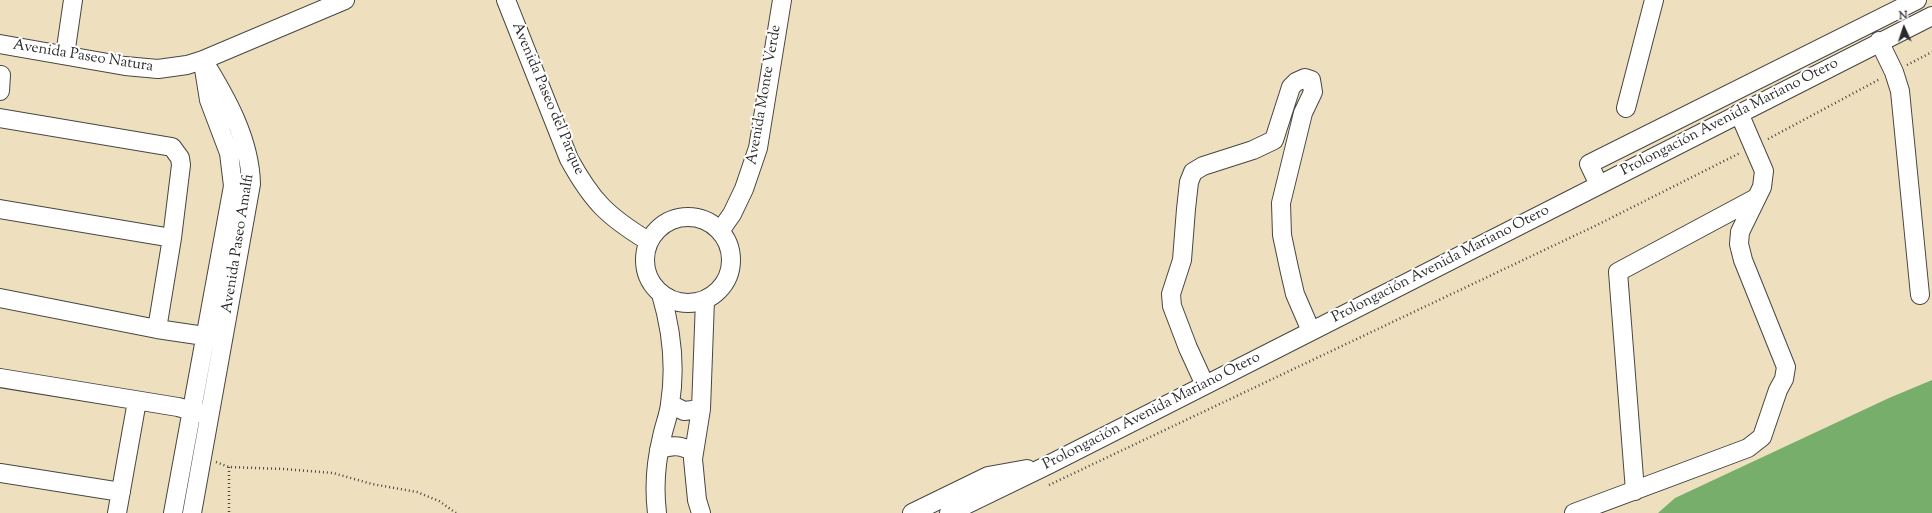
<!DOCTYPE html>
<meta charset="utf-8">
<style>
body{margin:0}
#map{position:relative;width:1932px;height:513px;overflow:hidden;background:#eee0bf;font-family:"Sorts Mill Goudy",serif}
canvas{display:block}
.north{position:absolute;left:1884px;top:8px;width:40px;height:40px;-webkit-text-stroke:3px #fff;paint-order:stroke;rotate:357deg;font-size:11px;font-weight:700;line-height:16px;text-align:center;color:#2b2b2b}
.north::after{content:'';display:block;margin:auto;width:14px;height:18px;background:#2b2b2b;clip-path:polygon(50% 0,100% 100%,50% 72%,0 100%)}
</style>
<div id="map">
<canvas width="1932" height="513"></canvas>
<div class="north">N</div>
</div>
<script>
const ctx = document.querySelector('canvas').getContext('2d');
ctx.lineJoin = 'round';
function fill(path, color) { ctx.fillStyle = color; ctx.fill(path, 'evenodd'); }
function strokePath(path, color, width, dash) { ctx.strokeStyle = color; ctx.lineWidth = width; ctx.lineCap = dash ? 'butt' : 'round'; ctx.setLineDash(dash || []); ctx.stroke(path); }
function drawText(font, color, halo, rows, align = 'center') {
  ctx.font = font + ' "Sorts Mill Goudy",serif'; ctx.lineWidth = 4; ctx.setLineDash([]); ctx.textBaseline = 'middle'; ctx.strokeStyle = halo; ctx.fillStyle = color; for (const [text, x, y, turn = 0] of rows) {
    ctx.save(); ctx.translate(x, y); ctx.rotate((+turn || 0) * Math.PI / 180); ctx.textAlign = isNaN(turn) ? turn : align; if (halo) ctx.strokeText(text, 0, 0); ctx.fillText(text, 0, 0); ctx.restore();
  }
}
const forest = new Path2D(`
 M1932 380V513H1658L1675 498 1889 398Z`);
const path = new Path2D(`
 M1907 65 1932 52
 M1768 139 1880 79
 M216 462 229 467 284 469 333 473 372 484 417 492 439 501 456 513
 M229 467V513
 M1049 485 1597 225 1740 153`);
const minor = new Path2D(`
 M506 0 569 159C592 201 607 216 648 241
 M1879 41 1894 72 1900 91 1920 295
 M0 44 125 66 158 69 187 65 203 60 345 0
 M65 55 73 0
 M0 91 1 75
 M1626 108 1654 0
 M0 118 172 147 180 158 181 165 172 238 157 329
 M1599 185 1589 164 1917 0
 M0 209 172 238
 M645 260a43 43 0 1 1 86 0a43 43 0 1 1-86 0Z
 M720 231 732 214 744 189 758 148 782 0
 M0 298 157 329 218 338
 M0 378 178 407 204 414
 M1205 385 1188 348 1172 306 1171 294 1182 260 1186 209 1189 182 1193 172 1203 166 1253 150 1274 140 1291 87 1296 82 1305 78 1311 80 1313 92 1303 113 1281 203 1282 235 1289 268 1295 294 1311 331
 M670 404 684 411 701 409
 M659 450C672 444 683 445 694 453
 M0 473 121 492
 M1635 491 1618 272 1756 198
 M117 513 137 401
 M173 513 233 186 229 153 209 100 204 69
 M192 513 251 184C250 139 226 97 203 60
 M657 513C654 488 656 461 662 437 664 426 669 415 670 404 676 366 672 331 661 294
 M701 513 697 500 693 459 701 409 705 300
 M912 513 988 476 1027 469
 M949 513 1048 465 1932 16
 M1574 513 1748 448 1762 437 1778 390 1784 379 1786 367 1743 260 1739 244 1740 232 1762 187 1764 171 1739 113`);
const streetNames = [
 ["Avenida Paseo Natura",83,57,9],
 ["Avenida Monte Verde",765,95,-80],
 ["Avenida Paseo del Parque",547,99,67],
 ["Prolongación Avenida Mariano Otero",1730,118,-27],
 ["Avenida Paseo Amalfi",239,244,-81],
 ["Prolongación Avenida Mariano Otero",1441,265,-27],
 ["Prolongación Avenida Mariano Otero",1152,412,-27]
];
fill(forest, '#77ae6b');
strokePath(minor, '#484641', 20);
strokePath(path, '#484641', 2.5, [1, 3]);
strokePath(minor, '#fff', 18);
drawText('15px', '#2b2b2b', '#fff', streetNames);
</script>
